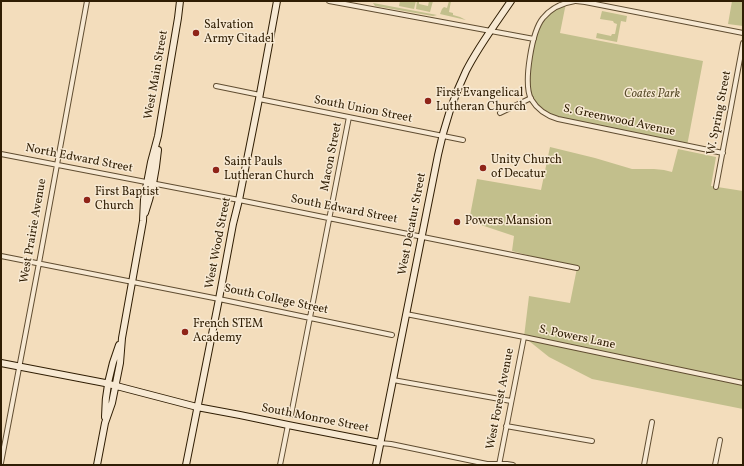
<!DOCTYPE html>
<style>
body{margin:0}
#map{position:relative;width:744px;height:466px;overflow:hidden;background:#f3ddbc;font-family:Vollkorn,serif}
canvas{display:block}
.frame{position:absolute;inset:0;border:2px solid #2f1d03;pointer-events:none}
</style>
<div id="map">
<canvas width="744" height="466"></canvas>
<div class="frame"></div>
</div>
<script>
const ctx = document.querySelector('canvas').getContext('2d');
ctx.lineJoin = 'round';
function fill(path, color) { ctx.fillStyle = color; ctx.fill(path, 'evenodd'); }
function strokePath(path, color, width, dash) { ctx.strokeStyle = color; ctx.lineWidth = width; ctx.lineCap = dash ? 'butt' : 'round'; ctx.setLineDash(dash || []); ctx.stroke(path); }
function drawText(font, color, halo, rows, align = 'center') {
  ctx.font = font + ' Vollkorn,serif'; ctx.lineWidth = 3; ctx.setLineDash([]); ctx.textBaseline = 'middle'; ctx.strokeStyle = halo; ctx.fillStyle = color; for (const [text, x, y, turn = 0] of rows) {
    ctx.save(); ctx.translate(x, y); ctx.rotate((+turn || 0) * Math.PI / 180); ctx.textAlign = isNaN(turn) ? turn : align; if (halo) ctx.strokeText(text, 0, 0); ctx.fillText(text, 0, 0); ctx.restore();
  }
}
const green = new Path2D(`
 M400 1H416L414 9 399 6Z
 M417 1H419V4L428 6 429 1H433L430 12 416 9Z
 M449 1H451L449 12 453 13V15L460 17 466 20 440 14 442 9 444 7 447 8Z
 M732 1H743V26L728 24Z
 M373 3 437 15 433 16 375 6Z
 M566 3 560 33 703 61 687 146 550 117 531 98 527 80 535 33 543 18Z
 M602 11 627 16 626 22 621 21 617 42 596 38 597 33 611 36 612 34H615L617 24 614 23 613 21 600 19Z
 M550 147 595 158 632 169H654L664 170 672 172 678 149 716 157 711 186 743 191V409L592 379 549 357 524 337 529 296 570 303 577 268 512 251 514 236 469 221 477 179 541 190Z`);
const street = new Path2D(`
 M329 1 534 39
 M575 1C562 3 551 8 543 18 532 31 523 83 531 99 537 109 547 116 558 119L723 153
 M576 1 585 2 743 33
 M216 86 260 95
 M259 99 463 140
 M500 113 531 98
 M1 154 239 200 577 268
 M716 187 743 43
 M1 256 219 299 392 335
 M406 314 524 337 743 383
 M393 380 511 401
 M291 415 349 117
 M506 426 592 441
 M380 443 391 444 487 464H507L513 465
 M1 463 39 263 87 1
 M280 465 288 425
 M499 465 524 337
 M644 465 652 422
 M715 465 720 440`);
const secondary = new Path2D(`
 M145 213C152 193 156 171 158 150
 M1 363 105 383 197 407 240 415 288 425 380 443
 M105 417C105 392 110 368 119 345
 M97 465 105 423 112 403 120 363 122 338 143 221 144 199 151 162 158 136 178 18 180 1
 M186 465 219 299 233 224 239 200 259 99 277 1
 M376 465 438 155C444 126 453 98 466 71 478 47 496 23 511 1`);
const markers = [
 [196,33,4,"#8f2418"],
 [428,101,4,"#8f2418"],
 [483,168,4,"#8f2418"],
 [216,170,4,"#8f2418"],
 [87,200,4,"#8f2418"],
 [457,222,4,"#8f2418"],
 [185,332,4,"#8f2418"]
];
const poiNames = [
 ["Salvation",204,26],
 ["Army Citadel",204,40],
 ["First Evangelical",436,94],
 ["Lutheran Church",436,108],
 ["Unity Church",491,161],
 ["of Decatur",491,175],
 ["Saint Pauls",224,163],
 ["Lutheran Church",224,177],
 ["First Baptist",95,193],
 ["Church",95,207],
 ["Powers Mansion",465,222],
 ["French STEM",193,325],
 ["Academy",193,339]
];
const streetNames = [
 ["West Main Street",157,75,-80],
 ["South Union Street",363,110,11],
 ["W. Spring Street",720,113,-79],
 ["S. Greenwood Avenue",619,121,12],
 ["Macon Street",332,157,-79],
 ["North Edward Street",79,159,11],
 ["South Edward Street",344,210,11],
 ["West Decatur Street",413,224,-79],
 ["West Prairie Avenue",34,231,-80],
 ["West Wood Street",219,243,-79],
 ["South College Street",276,300,12],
 ["S. Powers Lane",577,338,12],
 ["West Forest Avenue",501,399,-79],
 ["South Monroe Street",315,419,11]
];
const parkNames = [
 ["Coates Park",652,95]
];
fill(green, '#c2bf8c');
strokePath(street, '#604d31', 6);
strokePath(secondary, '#2f1d03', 8);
strokePath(street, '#f7e9d3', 4);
strokePath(secondary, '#f7e9d3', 6);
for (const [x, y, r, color] of markers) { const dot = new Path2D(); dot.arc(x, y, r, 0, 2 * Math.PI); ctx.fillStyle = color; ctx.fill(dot); strokePath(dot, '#f7e9d3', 1.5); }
drawText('12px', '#2f1d03', '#f7e9d3', poiNames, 'left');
drawText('12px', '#2f1d03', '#f7e9d3', streetNames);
drawText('italic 12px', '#5b4e2c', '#f7e9d3', parkNames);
</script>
